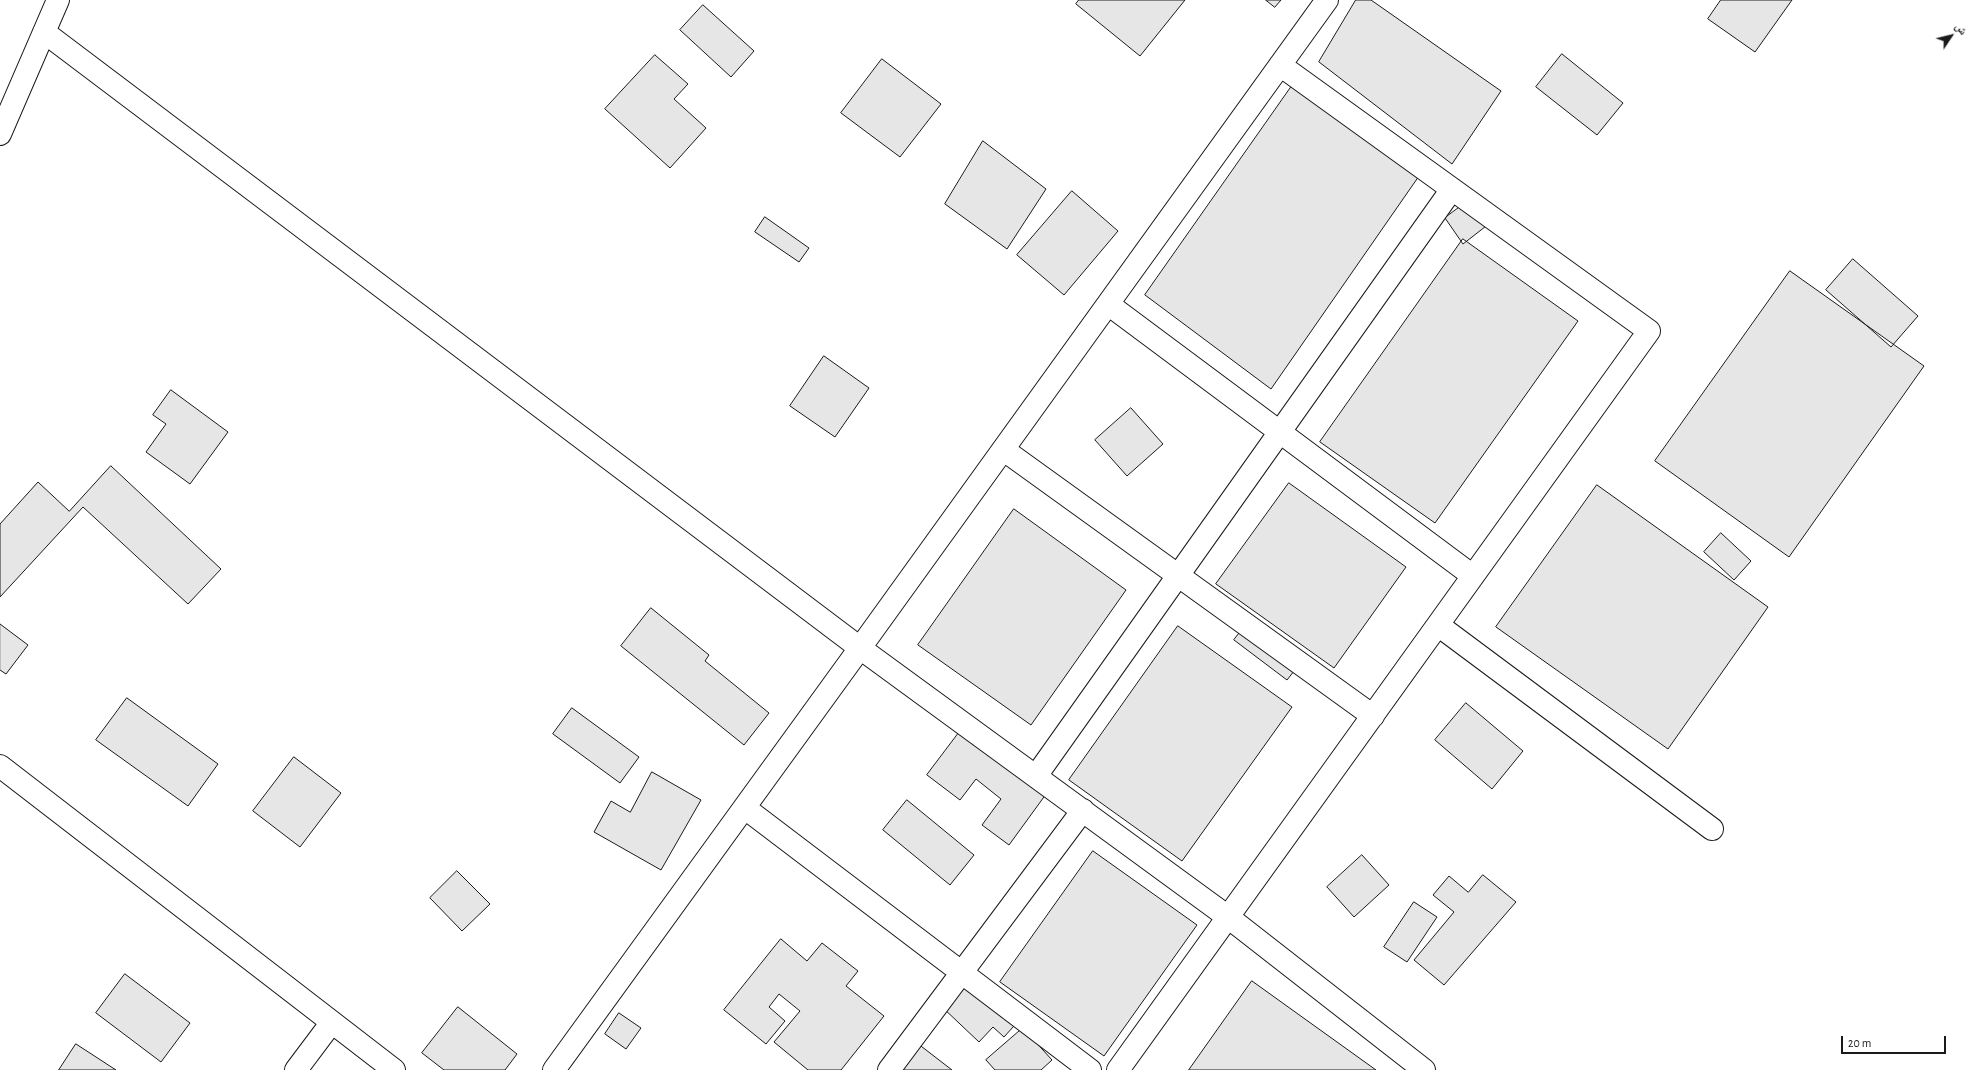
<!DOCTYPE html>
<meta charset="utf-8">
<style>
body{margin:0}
#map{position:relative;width:1987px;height:1070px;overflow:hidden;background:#fff;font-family:"Alegreya Sans","Noto Naskh Arabic",sans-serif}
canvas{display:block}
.north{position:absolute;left:1931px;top:16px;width:40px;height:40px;-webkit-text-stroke:3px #fff;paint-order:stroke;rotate:55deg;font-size:11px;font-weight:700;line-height:16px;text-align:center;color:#1a1a1a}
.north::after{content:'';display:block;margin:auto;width:14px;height:18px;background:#1a1a1a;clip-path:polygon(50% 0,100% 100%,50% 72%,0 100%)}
.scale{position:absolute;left:1841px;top:1036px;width:105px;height:18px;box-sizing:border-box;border:2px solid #1a1a1a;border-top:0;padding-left:5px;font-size:12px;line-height:14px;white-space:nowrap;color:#1a1a1a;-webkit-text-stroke:3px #fff;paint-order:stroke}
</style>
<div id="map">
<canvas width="1987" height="1070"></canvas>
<div class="north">ش</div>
<div class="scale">20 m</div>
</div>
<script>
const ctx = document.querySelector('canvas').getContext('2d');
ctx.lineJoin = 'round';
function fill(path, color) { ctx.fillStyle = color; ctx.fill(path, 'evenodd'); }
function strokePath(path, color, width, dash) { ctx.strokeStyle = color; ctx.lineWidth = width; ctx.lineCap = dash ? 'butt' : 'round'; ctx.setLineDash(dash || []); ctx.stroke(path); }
const building = new Path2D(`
 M1079 0H1185L1140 56 1076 4Z
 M1266 0H1281L1275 7Z
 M1356 0H1371L1501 91 1452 164 1319 62Z
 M1721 0H1792L1755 52 1708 19Z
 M703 5 754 51 731 77 680 30Z
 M1562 54 1623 103 1597 135 1536 87Z
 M655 55 688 84 674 99 706 128 670 168 605 109Z
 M882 59 941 104 900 157 841 113Z
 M1294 83 1419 176 1271 389 1145 295Z
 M983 141 1046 189 1007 249 945 204Z
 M1072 191 1118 231 1064 295 1017 255Z
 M1472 198 1490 223 1463 244 1445 218Z
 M765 217 809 248 799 262 755 232Z
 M1463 239 1578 321 1435 523 1320 442Z
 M1853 259 1918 316 1891 347 1826 290Z
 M1790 271 1924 366 1789 557 1655 461Z
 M824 356 869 388 835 437 790 406Z
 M171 390 228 432 190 484 146 452 166 424 153 415Z
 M1131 408 1163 444 1127 476 1095 440Z
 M111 466 221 569 188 604 83 507 0 597V524L38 482 69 511Z
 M1289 483 1406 567 1334 668 1216 584Z
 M1597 485 1768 607 1668 749 1496 627Z
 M1014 509 1126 590 1031 725 918 645Z
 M1721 533 1751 561 1734 580 1704 552Z
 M651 608 709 655 705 661 769 713 744 745 621 646Z
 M0 624 28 645 6 674 0 670Z
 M1178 626 1292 707 1182 861 1069 780Z
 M1245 626 1298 666 1287 680 1234 640Z
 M127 698 218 764 188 806 96 740Z
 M1466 703 1523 751 1492 789 1435 740Z
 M572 708 639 757 620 783 553 734Z
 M964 726 1049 790 1009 845 982 825 1001 799 976 779 960 800 927 775Z
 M294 757 341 793 300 847 253 811Z
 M652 772 701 800 661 870 594 832 611 801 630 812Z
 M907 800 974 855 950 885 883 830Z
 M1093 851 1197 925 1104 1056 1000 982Z
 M1362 855 1389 885 1354 917 1327 887Z
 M457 871 490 904 462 931 430 898Z
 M1483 875 1516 902 1444 985 1414 960 1454 912 1433 895 1449 876 1468 892Z
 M1414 902 1437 917 1407 962 1384 947Z
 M781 939 807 961 822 943 858 971 846 986 884 1016 841 1070H808L774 1042 800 1011 779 994 769 1007 785 1021 766 1044 724 1010Z
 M974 971 1023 1016 1004 1037 993 1027 979 1042 941 1006Z
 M125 974 190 1023 161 1062 96 1013Z
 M1252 981 1376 1070H1189Z
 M458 1007 517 1054 505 1070H444L422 1053Z
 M619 1013 641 1028 626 1049 605 1034Z
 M1023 1028 1052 1060 1041 1070H995L986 1060Z
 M917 1043 952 1070H896Z
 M76 1044 116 1070H59Z`);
const minor = new Path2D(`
 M44 32 860 648 1228 917 1424 1070
 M0 134 58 0
 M1108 304 1473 576
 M1004 450 1373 716
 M1438 625 1712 829
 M0 766 394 1070
 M1036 776 1452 189
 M745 808 1090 1070
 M296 1070 332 1022
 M554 1070 860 648 1327 0
 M889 1070 1083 810
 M1118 1070 1649 331 1280 65`);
fill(building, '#e6e6e6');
strokePath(building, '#1a1a1a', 1);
strokePath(minor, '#1a1a1a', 24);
strokePath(minor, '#fff', 22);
</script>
